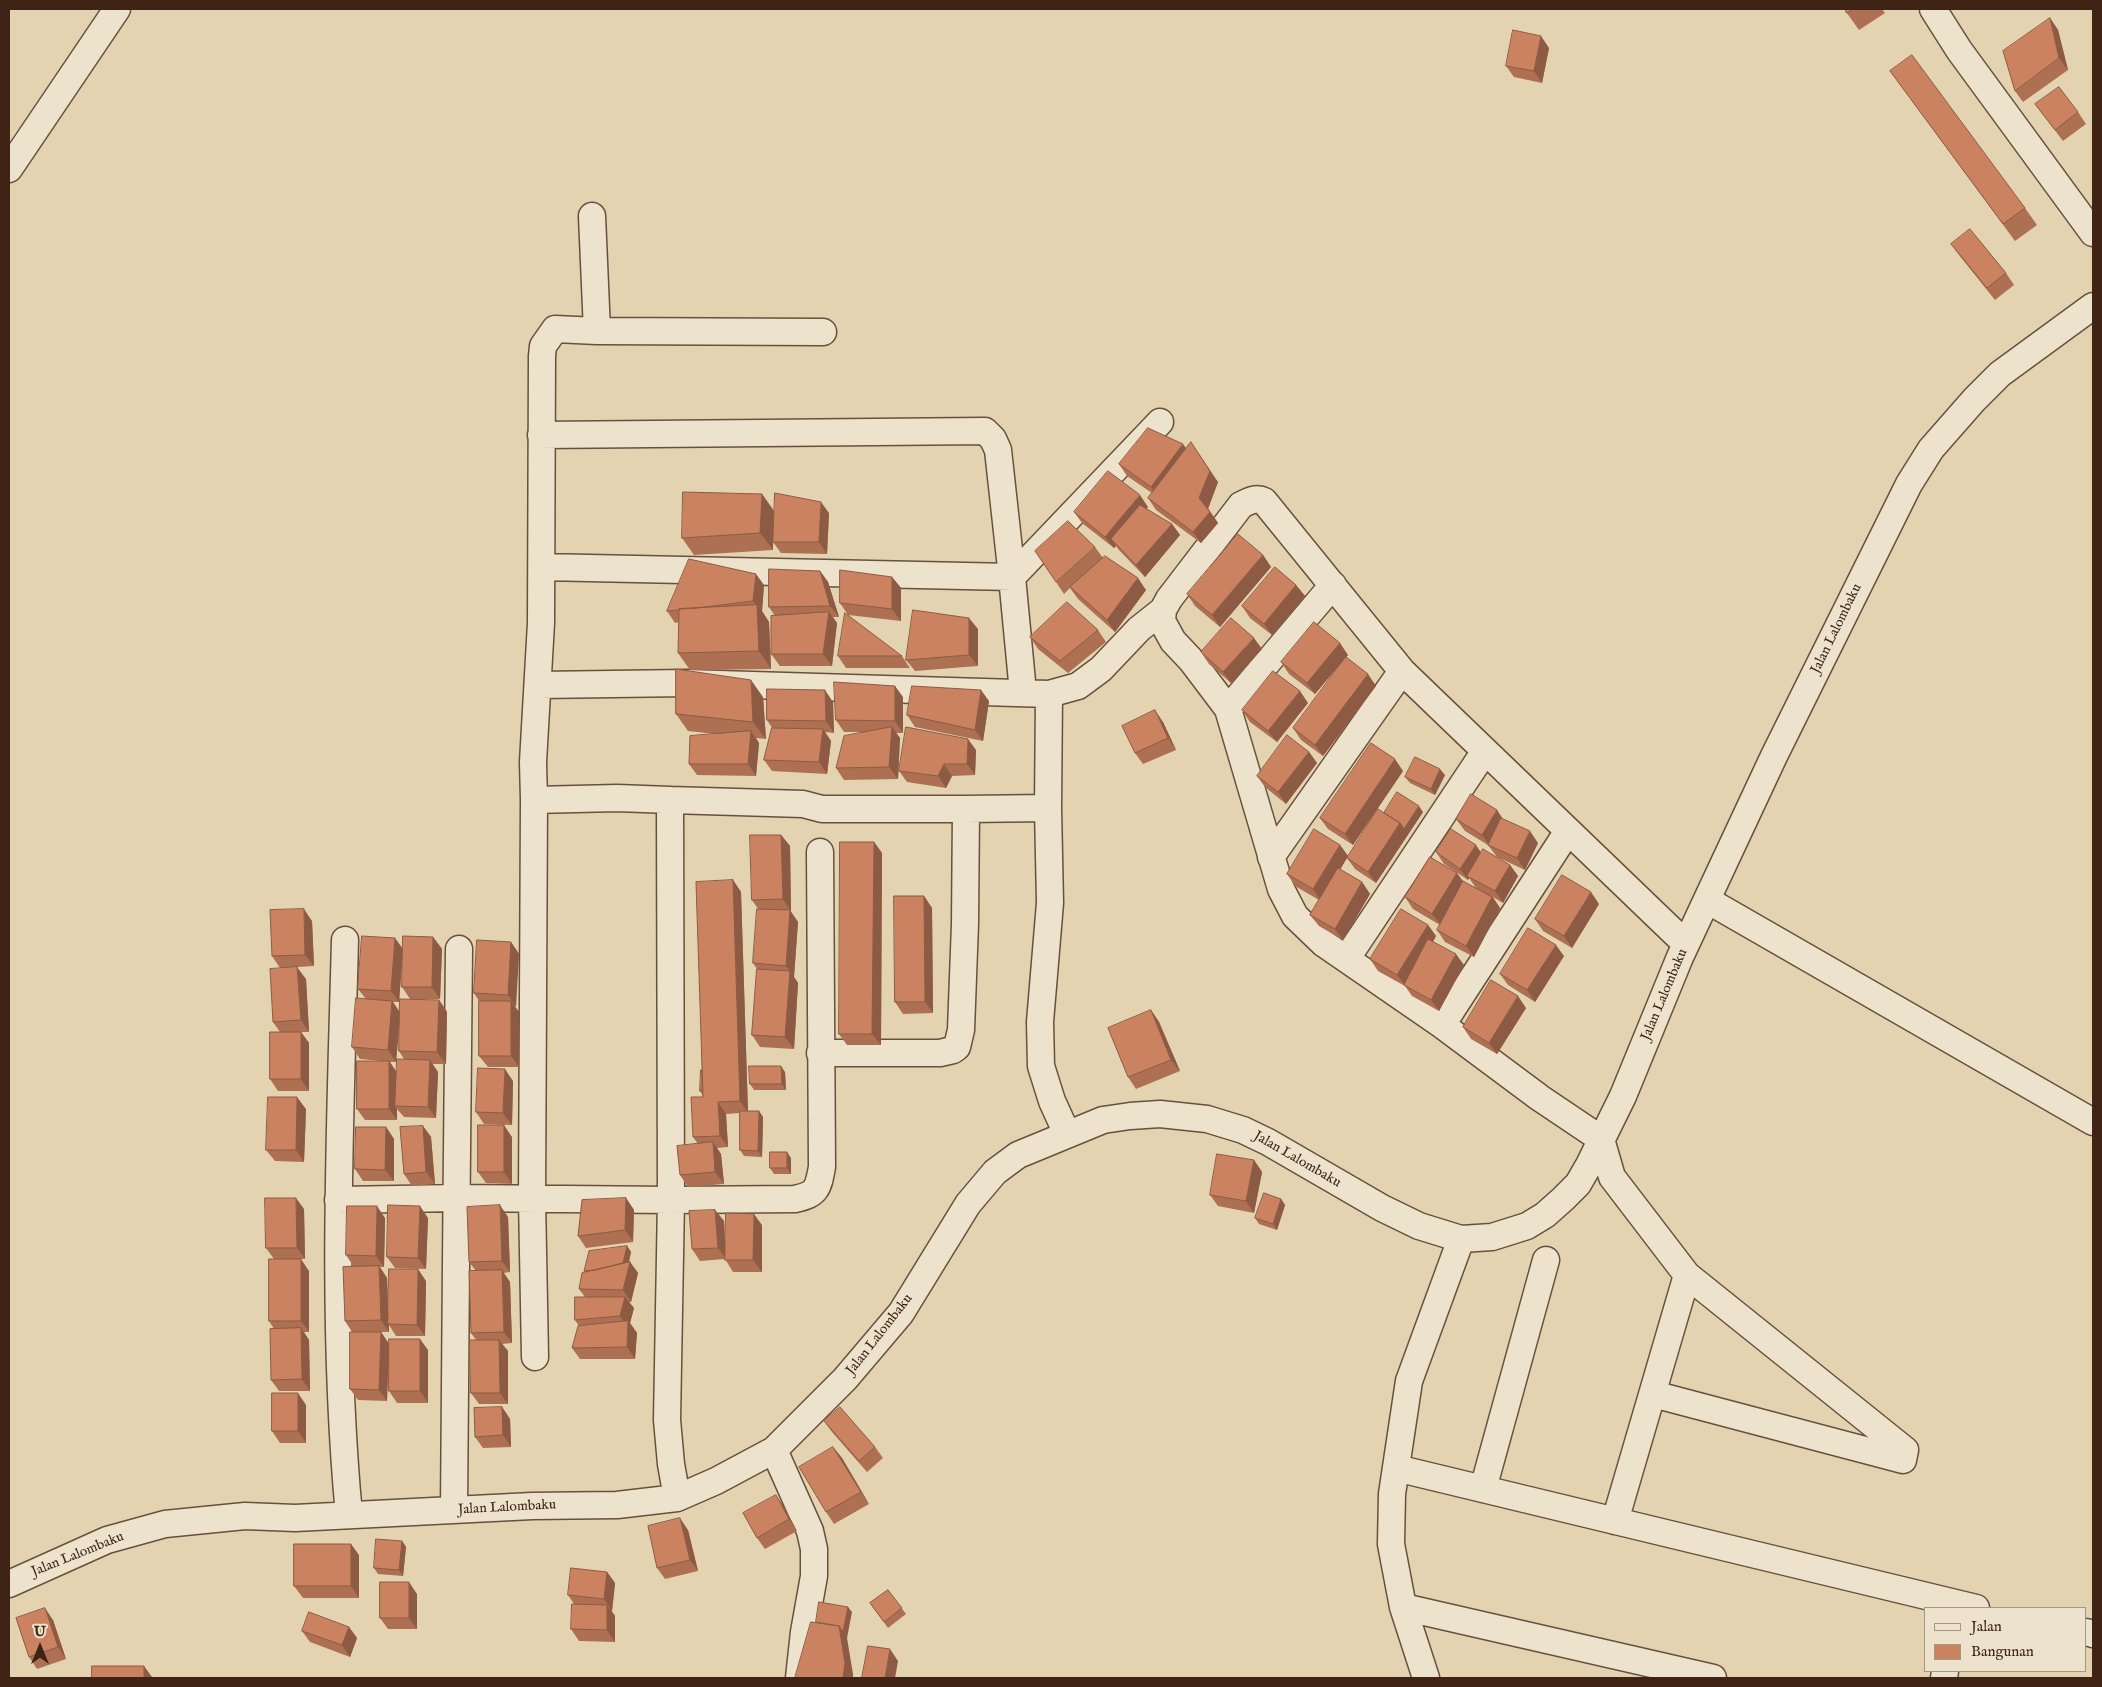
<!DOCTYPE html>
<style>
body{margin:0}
#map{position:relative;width:2102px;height:1687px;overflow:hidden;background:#e3d3b1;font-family:"IM FELL English",serif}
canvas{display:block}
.frame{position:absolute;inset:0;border:10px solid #3f2416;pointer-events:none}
.legend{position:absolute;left:1924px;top:1607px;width:162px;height:65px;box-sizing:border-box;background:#ede2cc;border:1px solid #a79683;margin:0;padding:6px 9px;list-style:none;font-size:15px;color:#3f2416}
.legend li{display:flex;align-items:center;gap:10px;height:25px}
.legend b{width:25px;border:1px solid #a79683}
.north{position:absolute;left:15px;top:1622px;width:50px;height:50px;-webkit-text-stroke:4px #ede2cc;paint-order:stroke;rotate:0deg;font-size:14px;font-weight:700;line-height:20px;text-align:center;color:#3f2416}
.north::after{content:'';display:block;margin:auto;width:18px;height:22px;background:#3f2416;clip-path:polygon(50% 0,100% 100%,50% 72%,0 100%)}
</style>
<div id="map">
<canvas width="2102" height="1687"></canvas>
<div class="frame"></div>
<ul class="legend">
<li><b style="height:6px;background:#ede2cc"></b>Jalan</li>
<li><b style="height:14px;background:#ca8260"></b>Bangunan</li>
</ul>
<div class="north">U</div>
</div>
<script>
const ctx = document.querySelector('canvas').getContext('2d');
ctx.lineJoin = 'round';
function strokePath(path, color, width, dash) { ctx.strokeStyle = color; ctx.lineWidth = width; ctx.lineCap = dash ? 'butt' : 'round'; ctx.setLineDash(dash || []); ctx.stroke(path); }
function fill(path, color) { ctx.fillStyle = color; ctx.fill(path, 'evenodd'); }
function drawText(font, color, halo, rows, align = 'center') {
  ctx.font = font + ' "IM FELL English",serif'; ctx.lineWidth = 4; ctx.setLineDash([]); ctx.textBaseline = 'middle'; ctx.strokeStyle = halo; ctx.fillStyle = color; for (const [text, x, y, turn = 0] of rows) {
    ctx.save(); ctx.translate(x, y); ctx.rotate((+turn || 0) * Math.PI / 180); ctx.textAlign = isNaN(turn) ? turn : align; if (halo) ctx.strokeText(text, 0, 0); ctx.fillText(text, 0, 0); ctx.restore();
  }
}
const minor = new Path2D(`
 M1933 9 1959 50 2093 233
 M9 169 117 9
 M597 331 823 332
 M541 435 985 431 993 439 998 450 1012 577
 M542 567 1012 577 1023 692
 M1012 577 1160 422
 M539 685 686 683 1049 694 1078 686 1101 669 1139 629 1163 610
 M1228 709 1333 585
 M534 800 532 1199 535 1357
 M670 800 803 804 822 809H966L965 924 961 1030 957 1047 953 1050 940 1053H820
 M1048 808 1050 903 1040 1022 1041 1066 1052 1101 1067 1134
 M966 809 1048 808 1049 694
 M1271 857 1402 671
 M1707 900 2093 1122
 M345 940C340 1131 331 1324 349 1515
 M1347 958 1485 751
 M1442 1025 1568 831
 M338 1200 458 1198 671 1200 670 800 617 798 534 800 533 762 541 623 542 356 543 346 555 329 597 331 592 216
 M1653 1394 1903 1460 1905 1450 1687 1275 1612 1177 1601 1139 1540 1098 1442 1025 1323 943 1295 916 1281 889 1228 709 1191 660 1173 641 1162 621 1163 610 1169 599 1241 505C1249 501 1256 497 1264 501L1402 671 1686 944
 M774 1450 810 1531 814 1549V1576L804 1632 799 1678
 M1396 1468 1976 1608
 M1483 1489 1546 1260
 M677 1498 671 1464 667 1420 671 1200 795 1199C817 1194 818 1189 822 1167L820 852
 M454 1510C454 1323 458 1136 459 949
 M1615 1521 1687 1275
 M9 1584 107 1540 165 1524 245 1516 295 1518 532 1506 617 1505 677 1498 716 1481 774 1450 845 1379 901 1313 968 1204 995 1172 1018 1155 1103 1120 1130 1116 1160 1114 1207 1119 1243 1130 1268 1142 1382 1208 1419 1226 1461 1239 1492 1237 1527 1226 1545 1215 1563 1199 1578 1184 1589 1165 1623 1096 1680 957 1774 756 1909 484 1931 449 1974 400 2000 374 2093 306
 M1403 1607 1713 1678
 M2086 1632 2093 1634
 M1426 1678 1403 1607 1391 1544 1392 1494 1409 1381 1461 1239
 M1944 1678 1945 1671`);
const wall = new Path2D(`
 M1844 9H1882L1885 13 1859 30Z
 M2050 18 2058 30 2068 70 2023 102 2015 91Z
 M1549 48 1542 83 1514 77 1506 66Z
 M1890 71 2025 208 2037 225 2015 241Z
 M2035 104 2078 112 2086 124 2063 141Z
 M1951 244 2006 273 2014 285 1995 300 1959 255Z
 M1186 448 1218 482 1208 508 1218 523 1201 543 1156 510 1148 498 1152 493 1127 476 1119 464Z
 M762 494 774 511 829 513 827 554 781 553 773 542V550L694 555 682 538Z
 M1148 507 1146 509 1172 524 1180 535 1145 577 1119 550 1116 546 1114 548 1082 523 1074 512Z
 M1095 547 1103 558 1146 590 1115 632 1078 599 1070 588 1064 594 1056 582Z
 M1263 555 1271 567 1220 627 1195 606 1187 594Z
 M820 571 828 582 839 617H833L837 623 832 666H780L771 654 775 616 769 607Z
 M892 577 901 588V621L848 615 840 603Z
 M764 585 762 611 769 622 771 669 690 670 678 653 679 622 675 623 667 611Z
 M1296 585 1305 596 1272 635 1250 618 1242 606Z
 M978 629V666L915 671 906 660Z
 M1098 630 1106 642 1068 673 1038 649 1030 637Z
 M1262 649 1231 683 1209 664 1201 652Z
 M1348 655 1315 694 1289 674 1281 662Z
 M838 656H902L910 668H846Z
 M1376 686 1323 756 1301 740 1293 728Z
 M763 697 766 739 756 738 759 743 756 776 697 775 689 764 715 734 688 731 676 714Z
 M903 697V733H896L900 738 898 779 844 780 836 768 861 732H844L836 720Z
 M989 701 983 741 915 727 907 715Z
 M833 702 834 733 825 732 831 741 827 774 772 771 764 760 772 728 767 720Z
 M1308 703 1277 742 1250 722 1242 710Z
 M1163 722 1176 750 1143 764 1135 753Z
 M976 750 975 775 952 776 946 788 907 782 899 771Z
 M1309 752 1317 763 1286 804 1265 787 1257 776Z
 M1403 771 1353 845 1328 829 1320 818Z
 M1445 775 1435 795 1410 783 1405 777Z
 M1423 812 1376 883 1355 869 1347 858 1340 870 1362 882 1370 894 1343 940 1319 926 1310 915 1319 900 1295 886 1287 874 1340 845 1348 856 1384 813Z
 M1456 819H1503L1538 843 1525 870 1497 857 1488 845 1465 831Z
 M781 835 790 846 791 911H790L798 922 794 977 798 983 794 1049 760 1047 752 1035 757 969 753 963 758 909 752 900Z
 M874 842 882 853 881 1045H847L839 1034Z
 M1436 852 1481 853 1510 865 1518 876 1503 903 1493 897 1500 908 1474 957 1445 942 1437 930 1440 925 1413 909 1405 897 1463 882 1476 888 1469 878 1468 880 1444 864Z
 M733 880 741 892 748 1111H759L763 1117 762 1157 744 1156 740 1150V1113L726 1114 728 1147 717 1148 721 1154 724 1184 688 1187 680 1175 698 1144 693 1137 703 1097 702 1094 700 1091 702 1070Z
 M924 896 932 908 933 1013 903 1014 895 1002Z
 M1599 904 1572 948 1543 931 1535 919Z
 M312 921 314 966 280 968 272 956Z
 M1428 925 1436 936 1433 942 1464 965 1439 1011 1412 996 1405 986 1378 971 1370 959Z
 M433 937 442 949 440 999H410L402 987 403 950 399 1002H393L400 1012 439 1000 447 1012 446 1064H432L438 1072 436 1118 404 1117 397 1109V1120H365L357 1109 382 1061 360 1059 352 1047 366 999 358 989 403 949ZM400 1022 399 1051 404 1059 396 1071 390 1062H396Z
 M511 942 519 954 515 1007 519 1012V1067H488L479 1056V1001L474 993Z
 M1564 956 1535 1002 1508 985 1500 974Z
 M306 979 309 1032H301L309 1043V1091H278L270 1079 280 1032 273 1022Z
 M1526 1008 1497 1054 1471 1039 1463 1027Z
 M1151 1010 1159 1022 1180 1071 1136 1089 1128 1077Z
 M785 1072 786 1090H754L750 1084Z
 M513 1081 512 1125 484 1124 476 1112Z
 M306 1109 304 1162 275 1161 266 1150Z
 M423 1126 431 1137 435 1184 412 1186 404 1174Z
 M386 1127 394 1139V1181H363L355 1169Z
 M512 1137V1184L486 1183 478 1172Z
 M791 1158V1174H774L770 1168Z
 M1254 1160 1262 1172 1254 1213 1218 1206 1210 1195Z
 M626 1198 634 1210 633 1242 586 1248 578 1236Z
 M1281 1199 1285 1205 1277 1230 1259 1224 1255 1218Z
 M304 1209 305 1259H296L309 1271V1332H304L309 1340 310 1391H279L271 1380 274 1329 269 1321 274 1259 266 1248Z
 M715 1210 724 1221 725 1244 762 1225V1272H733L725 1259 700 1261 692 1249Z
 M508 1217 510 1272 503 1273 510 1282 512 1343 502 1344 508 1351V1404H479L471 1393 476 1340 471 1333 476 1271 469 1262Z
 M385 1218 384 1267H380L387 1278 388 1311 426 1281 425 1336H396L389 1325V1332H381L389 1344 387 1401 358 1400 350 1389 352 1332 345 1321 354 1267 346 1255Z
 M428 1218 426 1269 395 1268 387 1257Z
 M627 1246 631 1252 629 1262H630L638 1273 631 1302H629L634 1308 630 1323 637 1333 635 1359H580L572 1348 579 1326 575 1320 585 1297 579 1289 585 1273 584 1271Z
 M428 1350V1403H397L389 1391Z
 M306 1405V1443H280L272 1431Z
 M502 1407 510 1419 511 1447 483 1448 475 1437Z
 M824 1421 875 1447 883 1458 867 1472 832 1432Z
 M833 1447 842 1458 869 1504 834 1524 826 1512Z
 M784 1507 797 1531 765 1549 757 1538Z
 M688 1530 698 1571 665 1579 657 1568Z
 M402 1541 406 1547 403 1576 378 1574 374 1568Z
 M359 1555V1598H303L294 1586Z
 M607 1572 615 1583 612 1611 611 1610 615 1616V1642L579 1641 571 1629 574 1604 568 1595Z
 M888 1590 906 1614 888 1628 870 1603Z
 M417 1594V1629H388L380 1618Z
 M53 1620 66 1659 37 1669 29 1657Z
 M349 1627 357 1638 350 1657 310 1642 302 1631Z`);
const shadedWall = new Path2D(`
 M2050 18 2058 30 2068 70 2059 58Z
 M1541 36 1549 48 1542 83 1534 71Z
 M1183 444 1191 455 1159 498 1151 487Z
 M1199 454 1218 482 1208 509 1199 498Z
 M762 494 774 511 773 550 760 533Z
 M1140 495 1148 507 1117 545 1111 539 1116 546 1114 548 1105 537Z
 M821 502 829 513 827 554 819 542Z
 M1210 512 1218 523 1201 543 1193 532Z
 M1172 524 1180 535 1145 577 1136 565Z
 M1263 555 1271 567 1220 627 1212 615Z
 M820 571 828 582 839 617 830 606Z
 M756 574 764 585 762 611 769 622 771 669 759 651 757 607 753 601Z
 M892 577 901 588V621L892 609Z
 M1138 578 1146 590 1115 632 1107 620Z
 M1296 585 1305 596 1272 635 1264 624Z
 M829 612 837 623 832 666 823 654Z
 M969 618 978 629V666L969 655Z
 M1254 638 1262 649 1231 683 1223 672Z
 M1340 643 1348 655 1315 694 1307 683Z
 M1368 674 1376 686 1323 756 1315 745Z
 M751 680 763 697 766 739 753 722Z
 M895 686 903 697V733L895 721Z
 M825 690 833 702 834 733 826 721Z
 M981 690 989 701 983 741 975 730Z
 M1300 691 1308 703 1277 742 1268 731Z
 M1155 710 1163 722 1176 750 1168 738Z
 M892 727 900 738 898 779 889 767Z
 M823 729 831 741 827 774 819 762Z
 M751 731 759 743 756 776 748 764Z
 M968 739 976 750 975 775 967 764Z
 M1309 752 1317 763 1286 804 1278 792Z
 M1395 759 1403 771 1353 845 1345 834Z
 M944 764 952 776 946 788 938 776Z
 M1440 769 1445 775 1435 795 1431 789Z
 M1419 806 1423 812 1376 883 1368 872 1400 823Z
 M1497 810 1505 822 1490 846 1482 835Z
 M1530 831 1538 843 1525 870 1517 858Z
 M781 835 790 846 791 911 783 899Z
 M874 842 882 853 881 1045 872 1034Z
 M1340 845 1348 856 1321 901 1313 889Z
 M1476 845 1484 857 1467 876 1469 878 1468 880 1460 869Z
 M1510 865 1518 876 1503 903 1495 891Z
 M1457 873 1466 885 1441 925 1432 914Z
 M733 880 741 892 748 1113 740 1101Z
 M1362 882 1370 894 1343 940 1335 929Z
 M1591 892 1599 904 1572 948 1564 936Z
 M924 896 932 908 933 1013 925 1002Z
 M1492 897 1500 908 1474 957 1466 946Z
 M304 909 312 921 314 966 305 955Z
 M790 910 798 922 794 977 786 966Z
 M1428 925 1436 936 1406 986 1405 985 1397 975Z
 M433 937 442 949 440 999 432 987Z
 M395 938 403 949 399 1002 391 991Z
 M511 942 519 954 516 1007 508 995Z
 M1556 945 1564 956 1535 1002 1527 990Z
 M1456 954 1464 965 1439 1011 1431 1000Z
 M297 967 306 979 309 1032 301 1020Z
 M790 971 798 983 794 1049 785 1037Z
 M1518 996 1526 1008 1497 1054 1489 1043Z
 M439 1000 447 1012 446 1064 437 1052Z
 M392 1001 400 1013 396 1062 388 1050Z
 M511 1001 519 1012V1067L511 1056Z
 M1151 1010 1159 1022 1180 1071 1171 1060Z
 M301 1032 309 1043V1091L301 1079Z
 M430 1060 438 1072 436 1118 428 1107Z
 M389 1061 397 1073 395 1106 397 1109V1120L389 1109Z
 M781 1066 785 1072 786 1090 782 1084Z
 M505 1069 513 1081 512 1125 503 1113Z
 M297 1097 306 1109 304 1162 296 1150Z
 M718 1102 726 1114 728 1147 720 1136Z
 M759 1111 763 1117 762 1157 758 1151Z
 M504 1125 512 1137V1184L504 1172Z
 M423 1126 431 1137 435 1184 426 1172Z
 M386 1127 394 1139V1181L385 1170Z
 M713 1142 721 1154 724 1184 715 1172Z
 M787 1152 791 1158V1174L787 1168Z
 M1254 1160 1262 1172 1254 1213 1246 1201Z
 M296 1198 304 1209 305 1259 297 1248Z
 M626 1198 634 1210 633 1242 625 1230Z
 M1281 1199 1285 1205 1277 1230 1273 1224Z
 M500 1205 508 1217 510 1272 502 1261Z
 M377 1206 385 1218 384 1267 376 1256Z
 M420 1206 428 1218 426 1269 418 1258Z
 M715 1210 724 1221 726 1259 718 1248Z
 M754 1214 762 1225V1272L753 1260Z
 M627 1246 631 1252 626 1274 622 1268Z
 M301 1259 309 1271V1332L301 1321Z
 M630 1262 638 1273 631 1302 623 1290Z
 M379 1266 387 1278 389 1332 381 1320Z
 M418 1269 426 1281 425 1336 417 1325Z
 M502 1270 510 1282 512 1343 504 1332Z
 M625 1297 634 1308 630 1323 637 1333 635 1359 627 1347 628 1327 620 1316Z
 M301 1328 309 1340 310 1391 302 1379Z
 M381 1332 389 1344 387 1401 379 1390Z
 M420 1339 428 1350V1403L420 1391Z
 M499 1340 508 1351V1404L500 1393Z
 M298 1393 306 1405V1443L298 1431Z
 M502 1407 510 1419 511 1447 503 1435Z
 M833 1447 842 1458 869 1504 861 1492Z
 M776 1495 784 1507 797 1531 789 1519Z
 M680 1518 688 1530 698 1571 690 1560Z
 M402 1541 406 1547 403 1576 399 1570Z
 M351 1544 359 1555V1598L351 1586Z
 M607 1572 615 1583 612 1611 604 1599Z
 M409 1582 417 1594V1629L409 1618Z
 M607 1605 615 1616V1642L607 1630Z
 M848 1607 852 1612 847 1638 853 1674V1678H843L839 1626Z
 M45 1608 53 1620 66 1659 58 1647Z
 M349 1627 357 1638 350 1657 342 1645Z
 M890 1649 898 1661 895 1678H885Z
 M144 1666 152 1677V1678H144Z`);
const building = new Path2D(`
 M1845 9H1853L1847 13Z
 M2050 18 2059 58 2015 91 2003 51Z
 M1513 30 1541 36 1534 71 1506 66Z
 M1912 55 2025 208 2003 224 1890 71Z
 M2059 87 2078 112 2055 130 2035 104Z
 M1970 229 2006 273 1987 288 1951 244Z
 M1148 428 1183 444 1151 487 1119 464Z
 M1191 442 1210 471 1199 498 1210 512 1193 532 1148 498Z
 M1108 471 1140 495 1105 537 1074 512Z
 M683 492 762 494 760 533 682 538Z
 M775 493 821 502 819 542H773Z
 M1140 505 1172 524 1136 565 1111 539Z
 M1068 521 1095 547 1056 582 1035 551Z
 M1238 534 1263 555 1212 615 1187 594Z
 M1105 556 1138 578 1107 620 1070 587Z
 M689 559 756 574 753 601 697 608 679 609V610L667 611Z
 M1275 567 1296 585 1264 624 1242 606Z
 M769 569 820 571 830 606 769 607Z
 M840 570 892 577V609L840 603Z
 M1067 602 1098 630 1060 661 1030 637Z
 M757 605 759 651 678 653 679 609Z
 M913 610 969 618V655L906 660Z
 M829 612 823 654H771V616Z
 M845 613 902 656H838Z
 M1231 618 1254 638 1223 672 1201 652Z
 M1314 622 1340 643 1307 683 1281 662Z
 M1346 657 1368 674 1315 745 1293 728Z
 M676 669 751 680 753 722 676 714Z
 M1273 671 1300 691 1268 731 1242 710Z
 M834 682 895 686V721L836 720Z
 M912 686 981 690 975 730 907 715Z
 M767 689 825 690 826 721 767 720Z
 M1155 710 1168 738 1135 753 1122 726Z
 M892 727 889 767 836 768 844 736Z
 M906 727 968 739 967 764H944L938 776 899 771Z
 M772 728 823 729 819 762 764 760Z
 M751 731 748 764H689L690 736Z
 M1287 735 1309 752 1278 792 1257 776Z
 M1371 743 1395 759 1345 834 1320 818Z
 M1415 757 1440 769 1431 789 1405 777Z
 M1397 792 1419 806 1404 829 1400 823 1384 813Z
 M1471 794 1497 810 1482 835 1456 819Z
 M1378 809 1400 823 1368 872 1347 858Z
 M1501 818 1530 831 1517 858 1488 845Z
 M1314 829 1340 845 1313 889 1287 874Z
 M1451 829 1476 845 1460 869 1436 852Z
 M750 835H781L783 899 752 900Z
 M840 842H874L872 1034H839Z
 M1483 849 1510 865 1495 891 1467 876Z
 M1430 857 1457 873 1432 914 1405 897Z
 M1338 868 1362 882 1335 929 1310 915Z
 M1562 875 1591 892 1564 936 1535 919Z
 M733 880 740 1101 718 1102 720 1136 693 1137 691 1097H703L696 882Z
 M1463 881 1492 897 1466 946 1437 930Z
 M894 896H924L925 1002H895Z
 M304 909 305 955 272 956 270 910Z
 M757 909 790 910 786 966 753 963Z
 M1401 909 1428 925 1397 975 1370 959Z
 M1528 928 1556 945 1527 990 1500 974Z
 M362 936 395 938 391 991 358 989Z
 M403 936 433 937 432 987H402Z
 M1428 939 1456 954 1431 1000 1404 985Z
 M477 940 511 942 508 995 474 993Z
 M297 967 301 1020 273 1022 270 969Z
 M757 969 790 971 785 1037 752 1035Z
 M1491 980 1518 996 1489 1043 1463 1027Z
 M356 998 392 1001 388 1050 352 1047Z
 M400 999 439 1000 437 1052 399 1051Z
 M479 1001H511V1056H479Z
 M1151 1010 1171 1060 1128 1077 1108 1028Z
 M270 1032H301V1079H270Z
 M397 1059 430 1060 428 1107 395 1106Z
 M357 1061H389V1109H357Z
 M749 1066H781L782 1084H750Z
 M478 1068 505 1069 503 1113 476 1112Z
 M701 1070H702V1091H700Z
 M268 1097H297L296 1150H266Z
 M740 1111H759L758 1151 740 1150Z
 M478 1125H504V1172H478Z
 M423 1126 426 1172 404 1174 400 1127Z
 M356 1127H386L385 1170 355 1169Z
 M713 1142 715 1172 680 1175 677 1146Z
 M770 1152H787V1168H770Z
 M1217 1154 1254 1160 1246 1201 1210 1195Z
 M1264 1193 1281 1199 1273 1224 1255 1218Z
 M265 1198H296L297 1248H266Z
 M626 1198 625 1230 578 1236 582 1200Z
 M388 1205 420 1206 418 1258 387 1257Z
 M500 1205 502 1261 469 1262 467 1207Z
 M347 1206H377L376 1256 346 1255Z
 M715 1210 718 1248 692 1249 689 1211Z
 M726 1213 754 1214 753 1260H725Z
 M627 1246 623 1263 596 1270 584 1271 589 1251Z
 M269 1259H301V1321H269Z
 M630 1262 623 1290 579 1289 582 1273Z
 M379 1266 381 1320 345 1321 343 1267Z
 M389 1269H418L417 1325 388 1324Z
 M502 1270 504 1332 471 1333 469 1271Z
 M575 1297H625L620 1316 575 1320Z
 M628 1321 627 1347 572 1348 578 1326Z
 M301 1328 302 1379 271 1380 270 1329Z
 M350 1332H381L379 1390 350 1389Z
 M389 1339H420V1391H389Z
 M470 1340H499L500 1393H471Z
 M272 1393H298V1431H272Z
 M502 1407 503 1435 475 1437 474 1408Z
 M840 1407 875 1447 859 1461 824 1421Z
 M833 1447 861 1492 826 1512 799 1467Z
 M776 1495 789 1519 757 1538 743 1513Z
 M680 1518 690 1560 657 1568 648 1526Z
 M376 1539 402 1541 399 1570 374 1568Z
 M294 1544H351V1586H294Z
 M571 1568 607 1572 604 1599 568 1595Z
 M380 1582H409V1618H380Z
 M888 1590 902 1608 884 1622 870 1603Z
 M819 1602 848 1607 843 1632 839 1626 816 1622Z
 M572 1604 607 1605V1630L571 1629Z
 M45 1608 58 1647 29 1657 16 1618Z
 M309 1612 349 1627 342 1645 302 1631Z
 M811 1622 839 1626 845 1663 843 1678H795Z
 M868 1646 890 1649 885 1678H862Z
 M92 1666H144V1678H92Z`);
const streetNames = [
 ["Jalan Lalombaku",1837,629,-64],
 ["Jalan Lalombaku",1665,995,-67],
 ["Jalan Lalombaku",1297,1160,30],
 ["Jalan Lalombaku",880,1335,-52],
 ["Jalan Lalombaku",507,1508,-3],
 ["Jalan Lalombaku",78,1555,-22]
];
strokePath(minor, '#68503d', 29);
strokePath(minor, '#ede2cc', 26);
fill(wall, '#ae7053');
fill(shadedWall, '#8d5b43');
fill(building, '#ca8260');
strokePath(building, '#8d5b43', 1);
drawText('14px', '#3f2416', '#ede2cc', streetNames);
</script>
